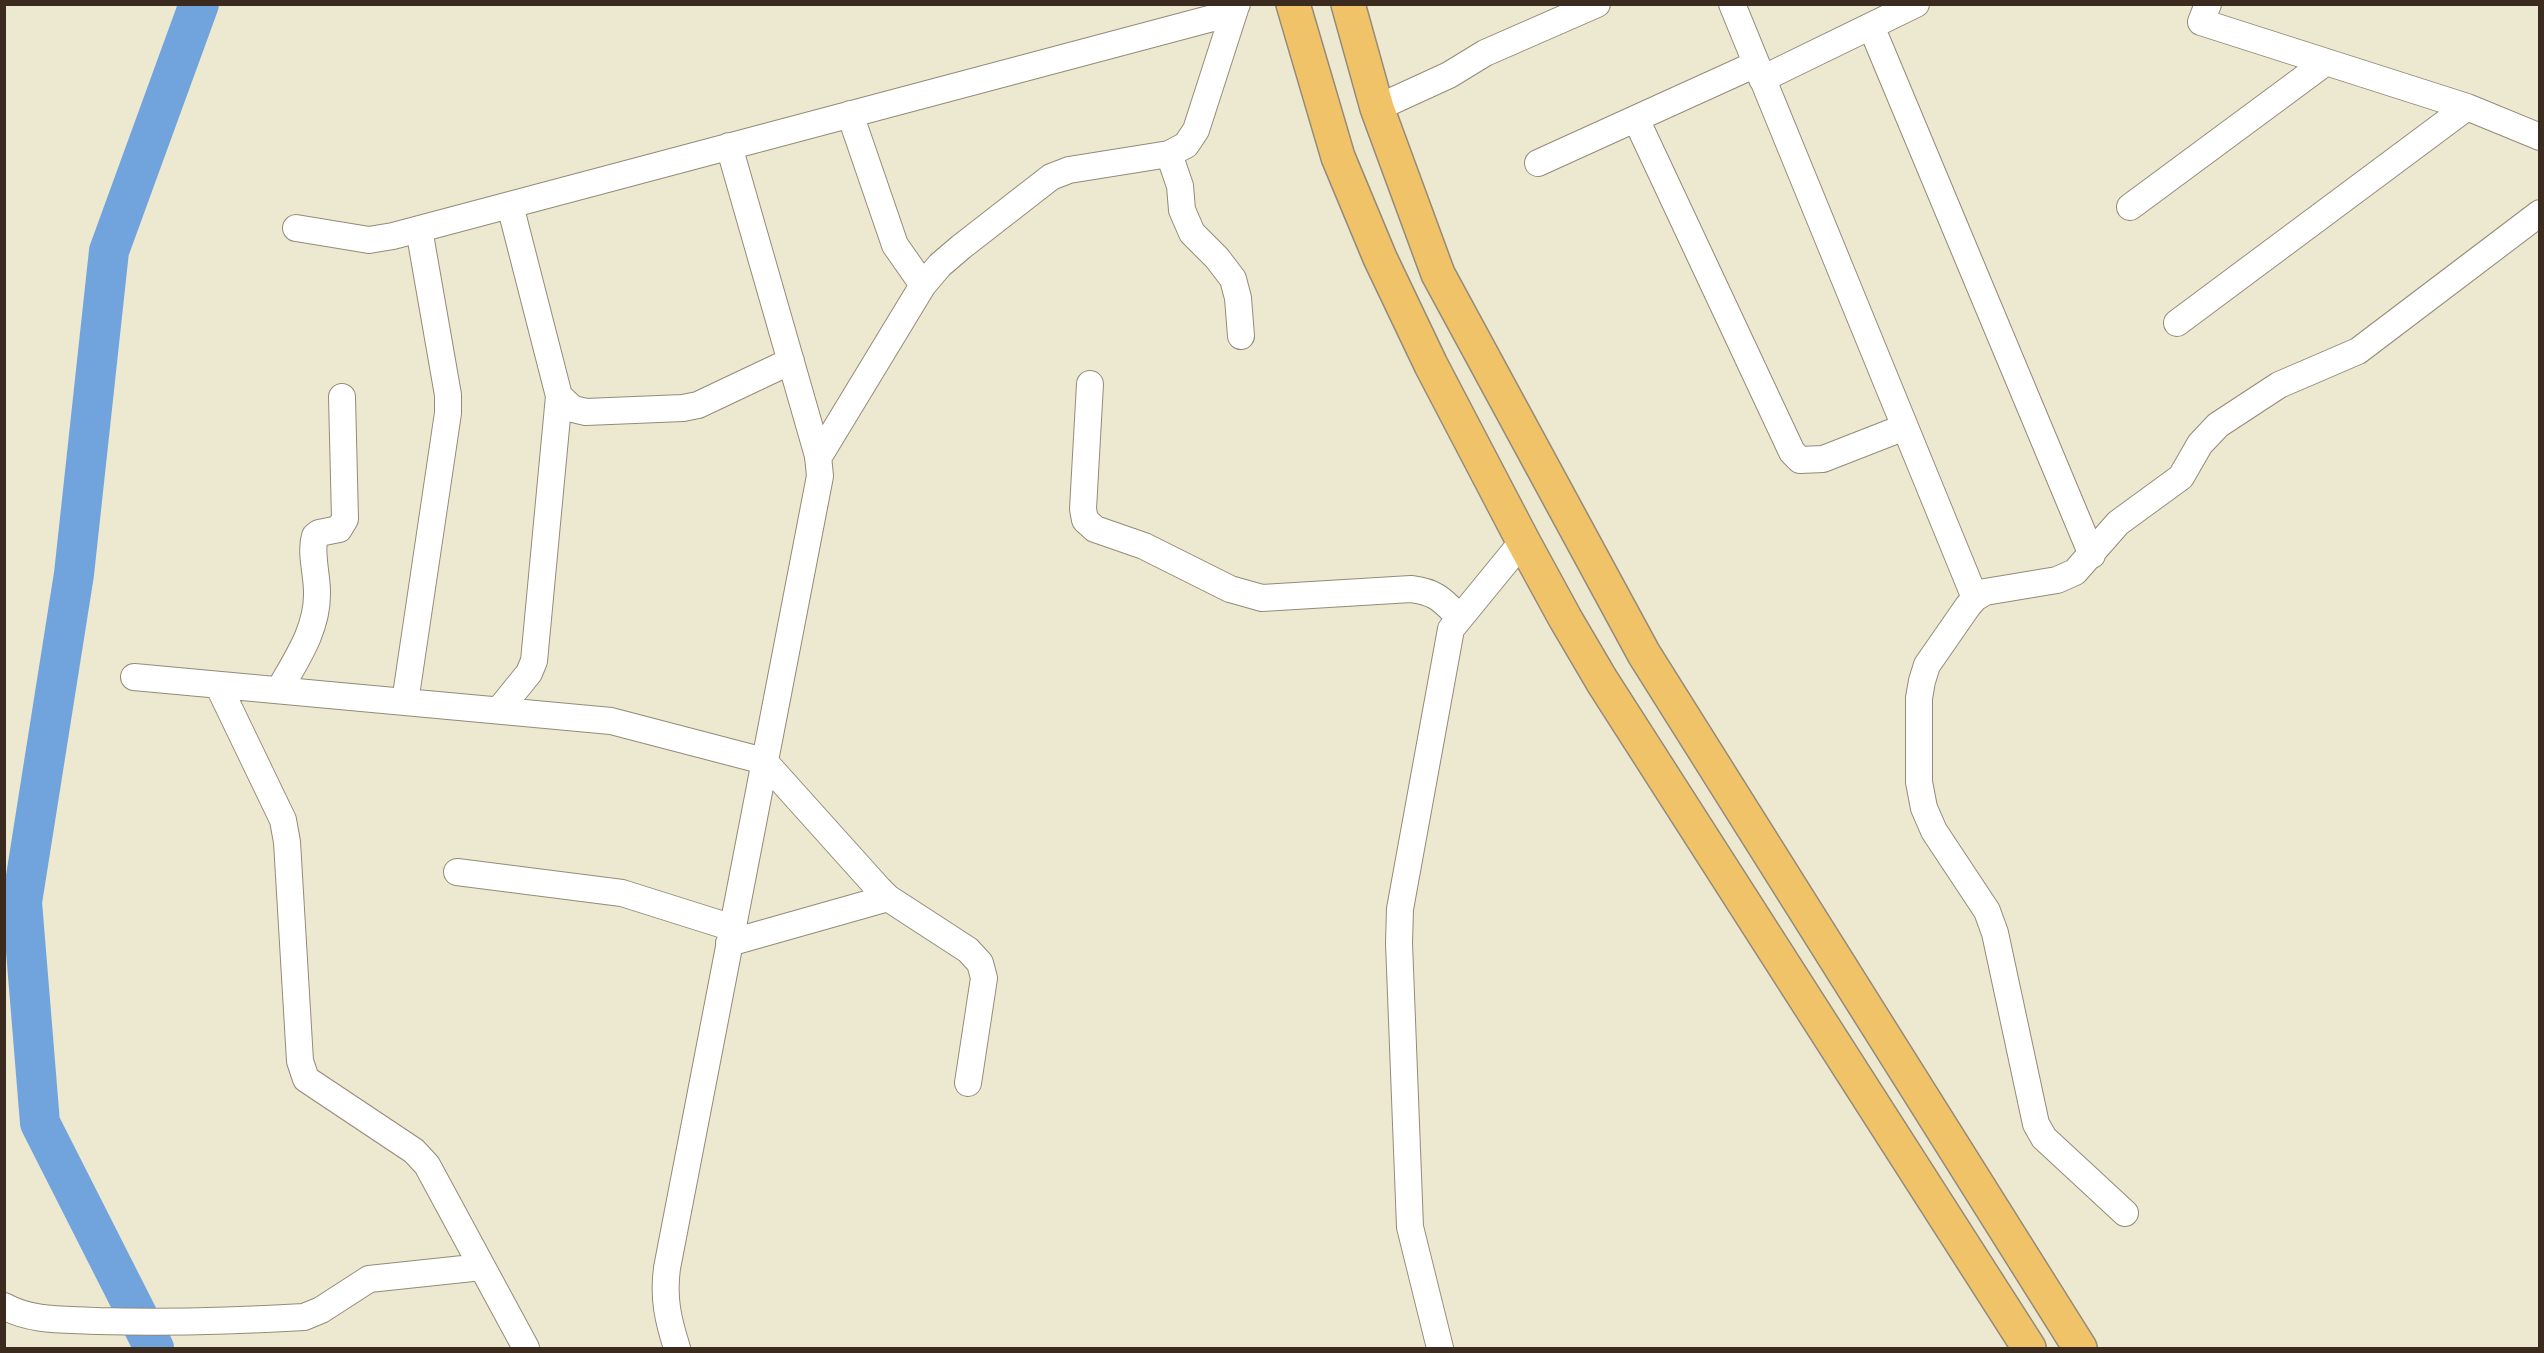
<!DOCTYPE html>
<style>
body{margin:0}
#map{position:relative;width:2544px;height:1353px;overflow:hidden;background:#ede9d1;font-family:Vollkorn,serif}
canvas{display:block}
.frame{position:absolute;inset:0;border:6px solid #3b2a1e;pointer-events:none}
</style>
<div id="map">
<canvas width="2544" height="1353"></canvas>
<div class="frame"></div>
</div>
<script>
const ctx = document.querySelector('canvas').getContext('2d');
ctx.lineJoin = 'round';
function strokePath(path, color, width, dash) { ctx.strokeStyle = color; ctx.lineWidth = width; ctx.lineCap = dash ? 'butt' : 'round'; ctx.setLineDash(dash || []); ctx.stroke(path); }
const river = new Path2D(`
 M154 1348 40 1123 22 902 74 574 109 251 199 4`);
const minor = new Path2D(`
 M1732 4 1975 598
 M2208 4 2201 22 2467 107 2540 137
 M1871 26 2092 555
 M1762 79 1916 4
 M1377 108 1449 75 1485 53 1597 4
 M850 114 895 245 923 285
 M1636 119 1792 452 1800 460 1823 459 1905 427
 M1169 154 1180 186 1182 210 1192 233 1217 258 1233 279 1238 298 1241 336
 M1538 163 1756 64
 M510 205 559 396 573 409 586 412 683 408 698 405 791 361
 M2130 207 2326 62
 M296 228 369 240 393 236 1224 15 1237 4
 M2177 323 2467 107
 M1090 384 1083 509 1085 520 1095 529 1144 546 1230 589 1262 598 1411 589C1437 592 1443 601 1460 618
 M818 458 923 285 940 265 961 247 1051 177 1069 170 1169 154 1186 145 1196 130 1236 6
 M134 677 611 721 764 761 879 889 888 898 968 950 980 963 984 978 968 1083
 M218 685 283 820 287 842 300 1061 306 1079 414 1151 427 1165 526 1348
 M279 690C296 660 318 629 317 592 317 574 310 552 315 536L319 533 339 529 345 519 342 397
 M405 702 448 413V395L419 229
 M499 710 529 673 534 661 559 396
 M457 872 622 893 733 928
 M729 943 888 898
 M2125 1213 2044 1138 2036 1124 1995 933 1987 911 1934 831 1924 808 1919 782V698L1922 681 1927 665 1968 606 1975 598 1985 592 2057 580 2075 572 2118 523 2181 477 2200 444 2218 425 2279 385 2358 351 2540 213
 M4 1306C32 1322 67 1319 98 1321 167 1323 236 1321 304 1317L321 1310 369 1279 482 1267
 M677 1348C668 1320 663 1298 667 1268L820 476 818 456 729 146
 M1440 1348 1410 1227 1399 943 1400 909 1451 629 1523 541`);
const trunk = new Path2D(`
 M1293 4 1338 157 1380 258 1431 365 1523 541 1565 618 1602 681 2029 1348
 M1348 4 1377 108 1438 274 1644 654 2080 1348`);
strokePath(river, '#71a4dd', 40);
strokePath(minor, '#948a78', 28);
strokePath(trunk, '#948a78', 36);
strokePath(minor, '#fff', 26);
strokePath(trunk, '#f1c369', 33);
</script>
